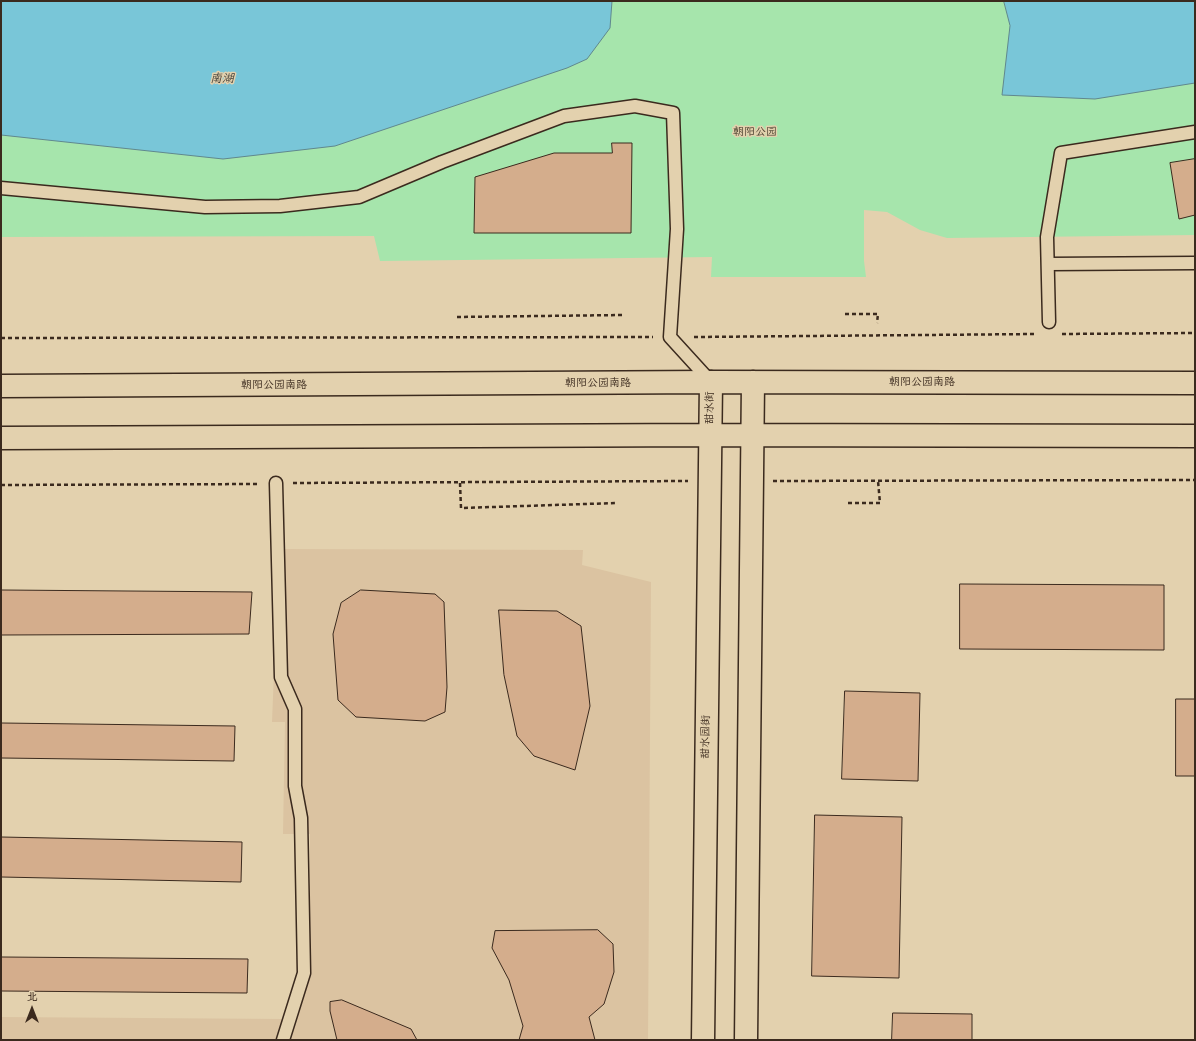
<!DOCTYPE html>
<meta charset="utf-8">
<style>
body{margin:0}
#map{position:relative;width:1196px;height:1041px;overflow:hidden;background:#e3d1ae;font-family:"Balsamiq Sans","LXGW WenKai TC",sans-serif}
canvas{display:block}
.frame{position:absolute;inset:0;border:2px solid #3b2a1e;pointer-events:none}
.north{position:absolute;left:12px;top:989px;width:40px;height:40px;-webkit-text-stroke:3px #e3d1ae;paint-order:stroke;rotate:0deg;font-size:11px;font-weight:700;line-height:16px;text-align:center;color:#3b2a1e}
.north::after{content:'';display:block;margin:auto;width:14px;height:18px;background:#3b2a1e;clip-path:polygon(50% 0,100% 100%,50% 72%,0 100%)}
</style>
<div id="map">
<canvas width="1196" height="1041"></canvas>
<div class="frame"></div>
<div class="north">北</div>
</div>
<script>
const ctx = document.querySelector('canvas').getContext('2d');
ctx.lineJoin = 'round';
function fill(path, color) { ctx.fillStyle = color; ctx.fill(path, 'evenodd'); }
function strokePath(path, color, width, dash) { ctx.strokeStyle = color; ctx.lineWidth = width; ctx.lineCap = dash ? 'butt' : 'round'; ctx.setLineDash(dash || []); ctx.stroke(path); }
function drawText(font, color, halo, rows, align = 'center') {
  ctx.font = font + ' "Balsamiq Sans","LXGW WenKai TC",sans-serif'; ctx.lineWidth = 3; ctx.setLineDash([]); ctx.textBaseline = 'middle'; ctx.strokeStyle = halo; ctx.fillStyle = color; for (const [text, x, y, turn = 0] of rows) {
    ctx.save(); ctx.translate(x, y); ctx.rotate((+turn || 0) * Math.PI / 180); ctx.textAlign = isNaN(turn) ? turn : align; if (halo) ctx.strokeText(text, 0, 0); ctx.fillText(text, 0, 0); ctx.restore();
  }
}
const built = new Path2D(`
 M279 549 583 550 582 565 651 582 648 1040H1V1017L283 1019 297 1004 296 958 310 957V834H283L285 722H272Z`);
const green = new Path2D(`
 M1 1H1195V235L947 238 920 230 887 212 864 210V261L866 277H711L712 257 380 261 374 236 1 237Z`);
const water = new Path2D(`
 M1 1H612L610 28 587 59 567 68 335 146 223 159 1 135Z
 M1004 1H1195V83L1095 99 1002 95 1010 26Z`);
const building = new Path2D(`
 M612 143H632L631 233H474L475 177 554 153H612Z
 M1195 159V215L1179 219 1170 163Z
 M960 584 1164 585V650L960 649Z
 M1 590 252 592 249 634 1 635Z
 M361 590 435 594 444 602 447 687 445 712 425 721 356 717 338 700 333 634 341 603Z
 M499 610 557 611 581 626 590 706 575 770 534 756 517 736 504 675Z
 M845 691 920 693 918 781 842 779Z
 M1176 699H1195V776H1176Z
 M1 723 235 726 234 761 1 758Z
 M815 815 902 817 899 978 812 976Z
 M1 837 242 842 241 882 1 877Z
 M598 930 613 944 614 972 604 1004 589 1017 595 1040H519L523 1026 509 980 492 948 495 931Z
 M1 957 248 959 247 993 1 991Z
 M342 1000 411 1029 417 1040H337L330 1011V1002Z
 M893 1013 972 1014V1040H892Z`);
const path = new Path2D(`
 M845 314H878L877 323
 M457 317 625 315
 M1062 334 1195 333
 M694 337 1037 334
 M1 338 653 337
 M773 481 1195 480
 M293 483 688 481
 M460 483 461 508 617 503
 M1 485 258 484
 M848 503H880L878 481`);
const service = new Path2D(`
 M1 188 205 207 280 206 359 197 442 162 564 116 635 106 673 113 677 229 670 337 711 382
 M1049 264 1195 263
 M1049 322 1047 237 1061 153 1195 132
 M276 483 281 677 295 709V786L301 818 304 973 283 1040`);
const primary = new Path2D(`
 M1 386 711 382 1195 383
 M1 438 710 435 1195 436
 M703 1040 711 382
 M746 1040 753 382`);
const parkNames = [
 ["朝阳公园",755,132]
];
const streetNames = [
 ["朝阳公园南路",922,382],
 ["朝阳公园南路",598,383],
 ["朝阳公园南路",274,385],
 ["甜水街",710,408,-89],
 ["甜水园街",706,737,-89]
];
const waterNames = [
 ["南湖",222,79]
];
fill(built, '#dbc3a1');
fill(green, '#a6e5ac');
fill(water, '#79c6d8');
strokePath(water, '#60888e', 1);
fill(building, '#d4ad8c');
strokePath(building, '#3b2a1e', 1);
strokePath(service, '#3b2a1e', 15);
strokePath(primary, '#3b2a1e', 25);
strokePath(path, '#3b2a1e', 2.5, [4, 3]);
strokePath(service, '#e3d1ae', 12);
strokePath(primary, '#e3d1ae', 22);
drawText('11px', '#463d2c', '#e3d1ae', parkNames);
drawText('11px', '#3b2a1e', '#e3d1ae', streetNames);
drawText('italic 12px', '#44413a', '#e3d1ae', waterNames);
</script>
